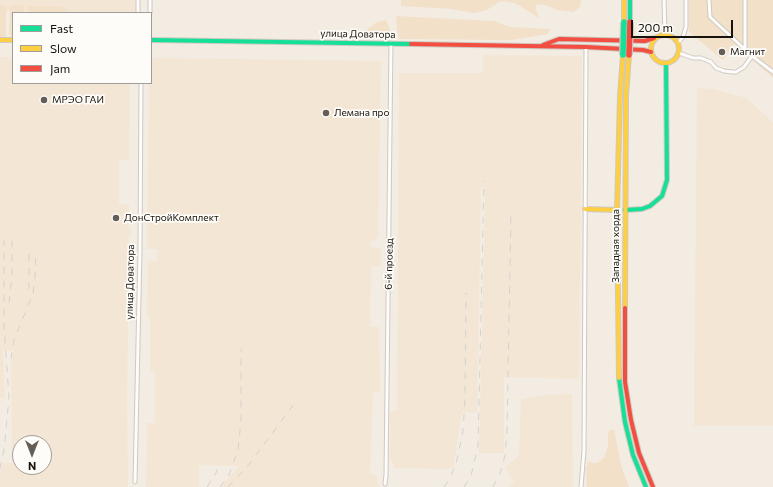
<!DOCTYPE html>
<meta charset="utf-8">
<style>
body{margin:0}
#map{position:relative;width:773px;height:487px;overflow:hidden;background:#f3ece2;font-family:Commissioner,sans-serif}
canvas{display:block}
.legend{position:absolute;left:12px;top:12px;width:140px;height:72px;box-sizing:border-box;background:#fefcf8;border:1px solid #a19e9a;margin:0;padding:5px 7px;list-style:none;font-size:12px;color:#16120c}
.legend li{display:flex;align-items:center;gap:8px;height:20px}
.legend b{width:20px;border:1px solid #a19e9a}
.north{position:absolute;left:12px;top:435px;width:40px;height:40px;box-sizing:border-box;background:#fefcf8;border:1px solid #a19e9a;border-radius:50%;rotate:180deg;font-size:11px;font-weight:700;line-height:16px;text-align:center;color:#16120c}
.north::after{content:'';display:block;margin:auto;width:14px;height:18px;background:#635e57;clip-path:polygon(50% 0,100% 100%,50% 72%,0 100%)}
.scale{position:absolute;left:631px;top:20px;width:102px;height:18px;box-sizing:border-box;border:2px solid #16120c;border-top:0;padding-left:5px;font-size:12px;line-height:14px;white-space:nowrap;color:#16120c;-webkit-text-stroke:3px #fefcf8;paint-order:stroke}
</style>
<div id="map">
<canvas width="773" height="487"></canvas>
<ul class="legend">
<li><b style="height:5px;background:#16e098"></b>Fast</li>
<li><b style="height:5px;background:#ffcf43"></b>Slow</li>
<li><b style="height:5px;background:#f24e42"></b>Jam</li>
</ul>
<div class="north">N</div>
<div class="scale">200 m</div>
</div>
<script>
const context = document.querySelector('canvas').getContext('2d');
context.lineJoin = 'round';
function paint(path, color) { context.fillStyle = color; context.fill(path, 'evenodd'); }
const toPath = rows => new Path2D(rows.map(r => 'M' + r).join(''));
function strokePath(path, color, width, dash) { context.strokeStyle = color; context.lineWidth = width; context.lineCap = dash ? 'butt' : 'round'; context.setLineDash(dash || []); context.stroke(path); }
function write(font, color, halo, rows, align = 'center') {
  context.font = font + ' Commissioner,sans-serif'; context.lineWidth = 3.5; context.setLineDash([]); context.textBaseline = 'middle'; context.strokeStyle = halo; context.fillStyle = color; for (const [text, x, y, turn = 0] of rows) {
    context.save(); context.translate(x, y); context.rotate((+turn || 0) * Math.PI / 180); context.textAlign = isNaN(turn) ? turn : align; if (halo) context.strokeText(text, 0, 0); context.fillText(text, 0, 0); context.restore();
  }
}
paint(toPath([
 [0,0,136,0,136,13,0,11],
 [483,55,582,56,579,379,504,377,504,453,479,453,485,204,484,187,481,187,477,413,462,412,453,469,395,468,390,458,390,411,397,411,399,73,483,73],
 [0,57,13,57,13,83,130,83,129,160,119,160,119,204,129,205,129,229,131,229,131,234,129,235,127,399,128,487,0,487,0,473,3,463,12,463,11,364,14,351,3,351,5,398,0,398,0,430],
 [20,443,44,443,44,467,20,467],
 [151,58,381,61,378,237,370,242,371,247,381,248,381,266,371,266,370,326,379,327,380,392,373,393,370,474,377,475,377,483,380,487,221,487,239,466,199,465,199,487,146,487,147,423,155,423,155,371,150,371,150,317,147,317,148,261,157,261,158,249,147,249,149,83,151,83],
 [697,88,713,89,746,98,773,122,773,426,694,426],
 [572,394,573,487,508,487,514,482,505,468,519,455,521,399,546,395]
]), '#f4e6d4');
paint(toPath([
 [401,0,582,0,579,8,573,12,558,10,542,4,536,5,536,10,539,18,515,3,501,1,487,10,474,13,451,9,401,6],
 [689,0,773,0,773,78,734,44,723,60,689,32],
 [22,5,24,8,24,13,13,13,13,37,12,37,9,35,10,9,11,6],
 [0,6,6,6,6,37,0,37],
 [27,6,65,7,70,13,28,13],
 [396,16,494,21,510,27,550,29,547,34,512,40,399,39,397,30],
 [386,20,389,26,391,36,366,31,375,23],
 [614,429,621,465,629,487,587,487,586,470,588,461,592,463,598,463,604,457,608,447,608,432]
]), '#f2e0c9');
const street = toPath([
 [664,0,665,34],
 [709,0,710,17,752,56,773,72],
 [138,13,138,0],
 [150,13,150,0],
 [678,43,683,37,686,27,686,0],
 [745,49,745,0],
 [679,53,693,58,701,58,711,62,716,68,724,71,732,72,736,72,744,67,752,56],
 [135,482,140,250,141,83],
 [385,484,386,475,391,43],
 [581,487,584,451,586,47]
]);
const fast = toPath([
 [630,0,630,22],
 [151,40,411,44],
 [625,210,642,209,650,206,662,196,667,180,666,63],
 [619,378,625,422,633,455,646,487]
]);
const slow = toPath([
 [624,0,624,22],
 '651 49a14 14 0 1 1 28 0a14 14 0 1 1-28 0Z',
 [0,40,13,40],
 [585,209,617,210],
 [625,308,626,96,629,55],
 [619,378,617,210,620,96,623,55]
]);
const jam = toPath([
 [411,44,586,47,643,50,651,52],
 [543,45,559,39,645,41,654,38],
 [625,308,625,382,631,420,639,453,653,487]
]);
strokePath(street, '#cec9c1', 5);
strokePath(fast, '#cec9c1', 6);
strokePath(slow, '#cec9c1', 6);
strokePath(jam, '#cec9c1', 6);
strokePath(street, '#fdfcfb', 3);
strokePath(fast, '#16e098', 4);
strokePath(slow, '#ffcf43', 4);
strokePath(jam, '#f24e42', 4);
strokePath(toPath([
 [29,289,29,251],
 [9,303,12,274,12,240],
 [11,359,14,340,33,294,35,277,36,251],
 [0,469,4,450,9,398,4,325,4,240],
 [207,487,216,473,220,463],
 [220,487,229,475,238,450,241,421,241,349],
 [228,487,247,467,294,404],
 [444,487,449,480,456,464,463,431,465,398,466,293],
 [464,487,471,476,478,446,484,181],
 [493,487,501,471,505,455,507,431,511,212]
]), '#d4d2ce', 1, [7, 7]);
const fastBridge = toPath([
 [623,55,624,22]
]);
const jamBridge = toPath([
 [629,55,630,22]
]);
strokePath(fastBridge, '#ccc8c4', 8, []);
strokePath(jamBridge, '#ccc8c4', 8, []);
strokePath(fastBridge, '#16e098', 5.5);
strokePath(jamBridge, '#f24e42', 5.5);
for (const [x, y, r, color] of [
 [722,52,4,"#635e57"],
 [44,100,4,"#635e57"],
 [326,113,4,"#635e57"],
 [116,218,4,"#635e57"]
]) { const dot = new Path2D(); dot.arc(x, y, r, 0, 2 * Math.PI); context.fillStyle = color; context.fill(dot); strokePath(dot, '#fefcf8', 1.5); }
write('10px', '#16120c', '#fefcf8', [
 ["улица Доватора",358,34,1],
 ["Западная хорда",616,246,-90],
 ["6-й проезд",389,264,-89],
 ["улица Доватора",130,282,-89]
]);
write('10px', '#16120c', '#fefcf8', [
 ["Магнит",730,52],
 ["МРЭО ГАИ",52,100],
 ["Лемана про",334,113],
 ["ДонСтройКомплект",124,218]
], 'left');
</script>
